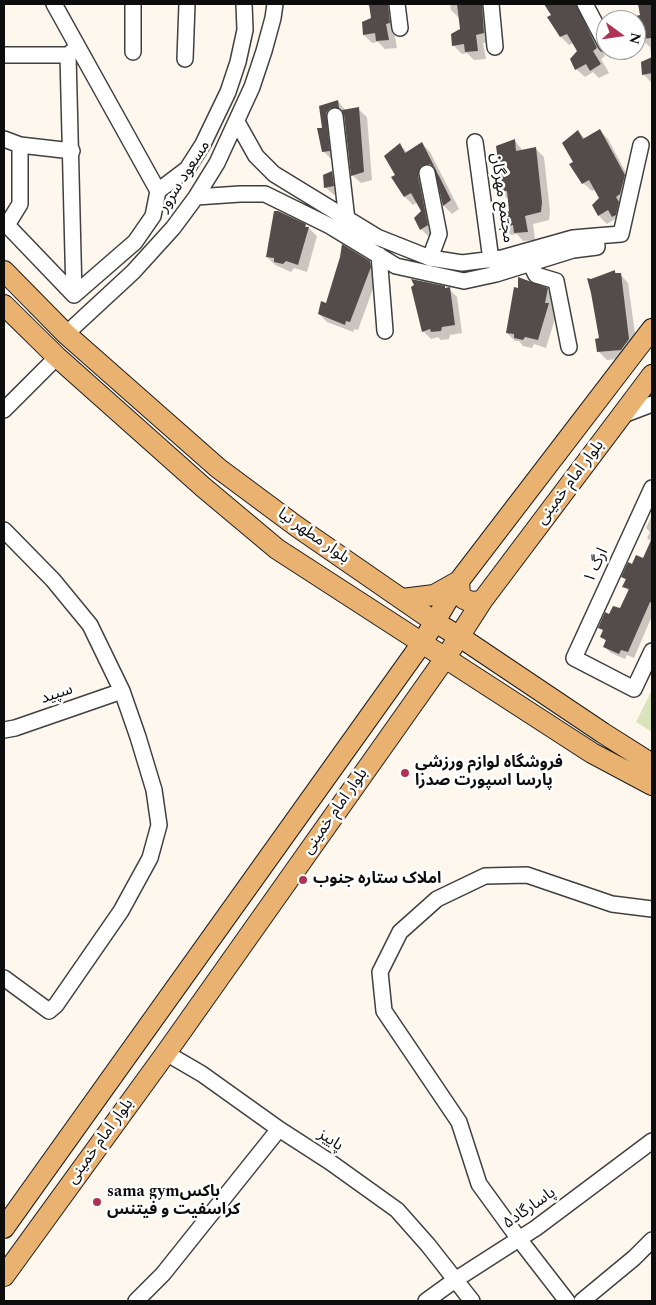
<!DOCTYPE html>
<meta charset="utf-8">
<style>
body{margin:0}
#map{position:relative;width:656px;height:1305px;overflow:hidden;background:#fdf7ee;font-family:Spectral,serif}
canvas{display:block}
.frame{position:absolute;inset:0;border:5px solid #0d0d0d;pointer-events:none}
.north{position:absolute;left:596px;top:10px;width:50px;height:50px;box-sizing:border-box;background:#fff;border:1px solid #9e9e9e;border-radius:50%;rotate:104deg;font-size:14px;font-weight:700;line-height:20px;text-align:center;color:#0d0d0d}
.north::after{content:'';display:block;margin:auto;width:18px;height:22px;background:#ae3354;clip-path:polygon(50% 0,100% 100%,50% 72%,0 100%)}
</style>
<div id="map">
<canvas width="656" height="1305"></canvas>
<div class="frame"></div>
<div class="north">N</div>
</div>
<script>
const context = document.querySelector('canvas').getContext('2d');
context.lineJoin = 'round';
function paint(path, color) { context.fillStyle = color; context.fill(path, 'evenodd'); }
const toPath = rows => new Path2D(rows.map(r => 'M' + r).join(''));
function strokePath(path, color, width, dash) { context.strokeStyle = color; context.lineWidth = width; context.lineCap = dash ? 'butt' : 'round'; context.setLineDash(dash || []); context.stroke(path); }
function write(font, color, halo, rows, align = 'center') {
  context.font = font + ' Spectral,"Noto Sans Arabic",serif'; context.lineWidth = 5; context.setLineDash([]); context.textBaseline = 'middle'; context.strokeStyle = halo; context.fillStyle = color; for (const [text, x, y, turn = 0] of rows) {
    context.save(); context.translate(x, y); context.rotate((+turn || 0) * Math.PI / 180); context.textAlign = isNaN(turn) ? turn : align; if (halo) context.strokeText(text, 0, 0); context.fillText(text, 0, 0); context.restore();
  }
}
paint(toPath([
 [652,690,652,732,636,722]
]), '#d9e4bb');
paint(toPath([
 [367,4,401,4,394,32,397,48,385,49,378,42,372,43,364,35,372,19,370,7],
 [450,4,495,4,492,41,483,43,486,59,474,60,467,53,462,54,454,46,452,34,461,30,459,18,451,10],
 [546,4,591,4,584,17,605,56,601,59,609,73,599,78,593,72,585,77,576,69,571,59,578,51,573,43,569,45,561,37,549,18,553,16],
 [640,4,652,4,652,83,644,75,652,59,650,47,641,39],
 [338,101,346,111,358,109,367,117,372,180,361,183,352,175,346,115,338,116,337,159,331,159,323,151,323,129,320,107],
 [600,131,608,139,632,184,621,224,615,219,607,224,599,216,600,198,596,189,592,191,583,183,575,162,578,132,586,139],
 [515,141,523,151,536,149,544,157,550,211,549,220,533,224,535,240,523,241,517,234,511,235,503,227,502,215,511,211,508,199,500,191,500,169],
 [422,144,430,152,459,209,452,214,444,206,438,172,433,172,435,233,429,237,421,229,422,211,418,202,413,205,405,197,393,178,397,176,400,145,408,153],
 [332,172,340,180,341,194,334,195,325,187],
 [305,225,317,236,307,272,294,268,291,272,275,265,267,257],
 [369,262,378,271,378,275,358,330,354,329,353,332,327,322,319,314],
 [615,272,618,274,620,274,628,283,637,348,629,358,607,360,599,352],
 [446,289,449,289,457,297,462,333,450,335,449,339,441,340,438,337,431,339,423,331],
 [547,289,555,298,553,308,557,312,546,348,534,344,532,348,523,346,519,341,515,341,507,333],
 [652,515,652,616,634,658,627,655,625,659,611,653,605,647,607,642,601,637,604,631,600,627,610,616,621,610,629,592,624,586,626,581,623,577,633,566,644,560,652,542,647,538,650,532,646,528]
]), '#0003');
paint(toPath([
 [369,4,388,4,390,23,386,24,389,40,376,41,375,33,363,35,362,22,371,18],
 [457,4,482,4,484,33,476,35,478,51,465,52,464,44,452,46,451,34,460,29],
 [544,4,576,4,597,48,593,51,601,64,590,71,586,64,575,70,570,59,577,51,567,34,560,37,547,17,551,15],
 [638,4,652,4,652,38,640,39,636,16,640,15],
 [652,57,652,73,642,75,641,62],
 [338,100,339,108,330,108,326,113,330,151,322,152,317,128,322,128,319,106],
 [359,107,364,172,351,176,344,115,342,110],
 [600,129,625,175,620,194,616,197,619,202,616,215,612,217,608,210,598,216,592,205,599,198,589,180,582,184,569,164,573,162,562,143,578,130,583,139],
 [515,139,516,151,536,147,542,202,541,212,525,216,528,232,514,233,513,225,501,227,500,215,509,211,507,191,499,192,495,168,499,168,496,146],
 [422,142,451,200,443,206,434,167,430,164,421,166,418,175,428,225,420,230,414,218,421,211,411,193,404,197,391,177,395,175,384,156,400,143,405,153],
 [332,171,334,186,324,188,323,175],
 [274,211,278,211,306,224,305,227,309,227,298,265,286,261,283,264,274,262,274,258,266,257],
 [342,244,370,261,371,267,350,322,346,321,345,325,318,314,321,301,326,303,340,257],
 [615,270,615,273,621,273,629,339,621,350,597,352,595,339,599,338,591,293,587,278,591,279],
 [518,277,548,288,545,303,549,303,538,340,525,337,523,340,514,338,514,334,506,333,514,287,518,288],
 [411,279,445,286,445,288,450,287,455,325,442,327,441,331,431,332,430,329,422,332,411,287,414,285],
 [652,538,652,603,650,602,628,652,621,650,619,654,603,647,606,640,600,637,603,630,598,628,605,612,609,614,613,606,620,608,629,589,622,587,626,579,621,577,628,562,632,564,636,555,643,558]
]), '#544c4a');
const minor = toPath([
 [133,4,133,52],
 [397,4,400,28],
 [491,4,495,47],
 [585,4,606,44],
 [4,55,68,55],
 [185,59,187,4],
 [335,116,347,220],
 [4,139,20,145,72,151],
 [475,142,491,260],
 [427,173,439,234,430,258],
 [158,191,187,169,203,144,228,92,238,62,245,30,244,4],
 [196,197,240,194,265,194,330,226,396,266,464,281,496,274,573,250,597,247,596,236,573,238,502,258,462,263,430,258,377,237,274,174,256,156,237,122],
 [4,222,74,295,135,242,153,216,158,191,54,4],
 [7,225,20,204,20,145],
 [596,236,621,234,641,145],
 [379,255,385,331],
 [530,263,536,275,556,281,569,347],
 [74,295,68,55,77,47],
 [66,334,133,272,173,228,196,197,217,163,252,87,264,51,273,18,275,4],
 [4,410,57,357],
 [623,415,652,404],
 [652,488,574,658,634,689,652,651],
 [4,530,53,580,90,625,122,691,138,737,154,790,159,825,150,858,121,911,56,1005,49,1011,4,978],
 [4,730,15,728,122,691],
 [166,1053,202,1074,279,1129,330,1162,397,1210,428,1245,472,1301],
 [136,1301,163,1274,279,1129],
 [426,1301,455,1280,536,1228,652,1141],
 [567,1301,519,1239,479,1184,459,1122,384,1011,380,972,400,932,437,899,485,876,527,875,612,904,652,909],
 [582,1301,634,1258,652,1240]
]);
const major = toPath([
 [4,271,66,334,218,468,296,526,435,622,460,637,603,733,652,764],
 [4,305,57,357,203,487,277,549,592,753,652,785],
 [402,599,434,595,459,581,460,594,464,599,471,602,482,601],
 [4,1228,422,643,459,581,652,329],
 [4,1276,166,1053,446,657,482,601,652,375]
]);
strokePath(minor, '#404040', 18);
strokePath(major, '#1e1e1e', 22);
strokePath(minor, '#fff', 15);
strokePath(major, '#eab271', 20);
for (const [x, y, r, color] of [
 [405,773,5,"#ae3354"],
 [303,880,5,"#ae3354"],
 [97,1202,5,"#ae3354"]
]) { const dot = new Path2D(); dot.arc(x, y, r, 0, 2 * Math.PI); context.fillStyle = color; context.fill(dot); strokePath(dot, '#fff', 2); }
write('16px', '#0d0d0d', '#fff', [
 ["مسعود سرور",185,177,-57],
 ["مجتمع مهرگان",501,198,82],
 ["بلوار امام خمینی",571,483,-53],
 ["بلوار مطهر نیا",313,537,35],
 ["ارگ ۱",597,566,-65],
 ["سپید",57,695,-19],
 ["بلوار امام خمینی",336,812,-55],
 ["پاییز",330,1141,34],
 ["بلوار امام خمینی",101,1142,-54],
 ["پاسارگاد۵",530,1209,-35]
]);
write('bold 16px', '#0d0d0d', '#fff', [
 ["فروشگاه لوازم ورزشي",415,764],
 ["پارسا اسپورت صدرا",415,782],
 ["املاک ستاره جنوب",313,880],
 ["sama gymباکس",107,1193],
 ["کراسفیت و فیتنس",107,1211]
], 'left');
</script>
